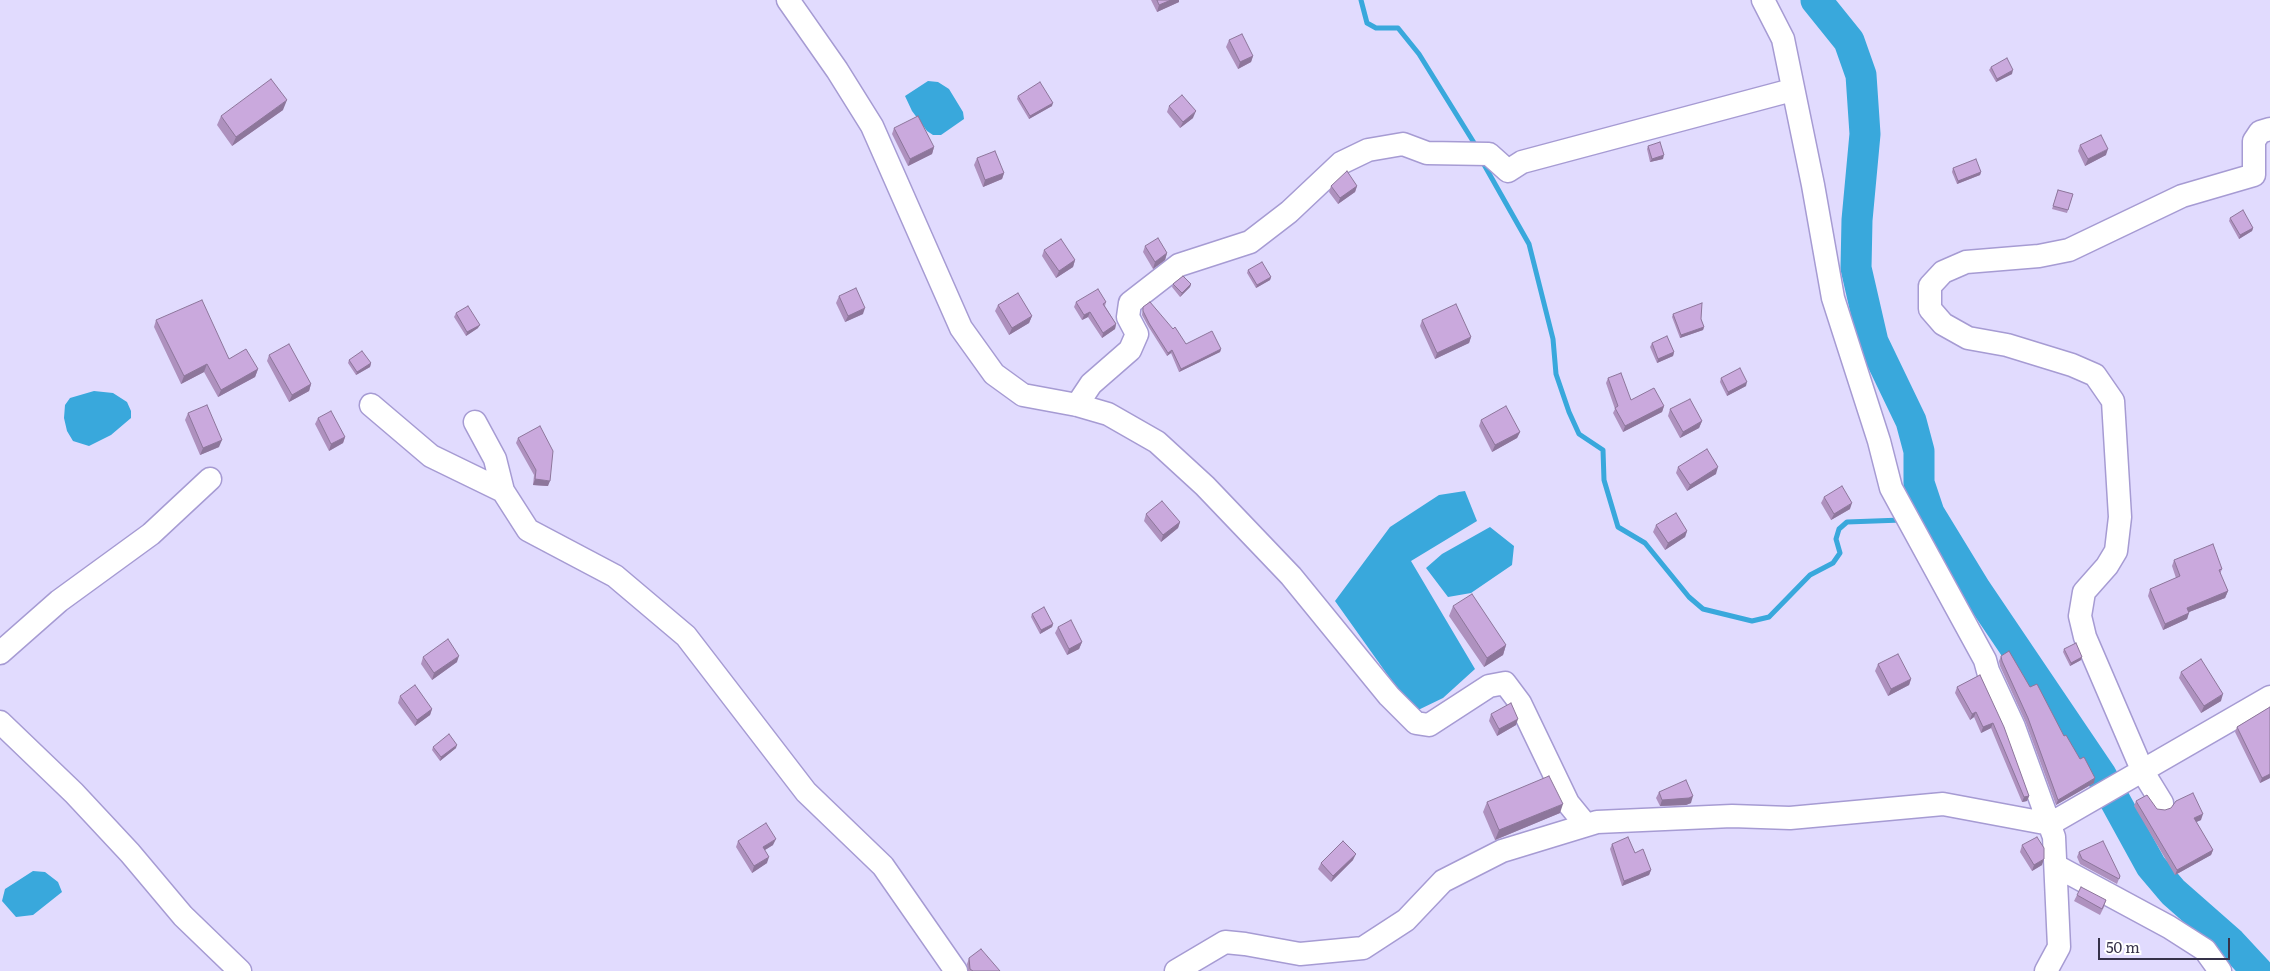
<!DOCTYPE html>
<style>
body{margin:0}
#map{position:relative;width:2270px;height:971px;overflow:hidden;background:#e1dbfe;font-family:Literata,serif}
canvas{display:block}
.scale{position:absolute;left:2098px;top:938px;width:132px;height:22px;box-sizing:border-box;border:2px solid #363249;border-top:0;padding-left:6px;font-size:15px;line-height:18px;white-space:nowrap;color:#363249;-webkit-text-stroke:4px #fff;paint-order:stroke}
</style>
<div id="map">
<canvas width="2270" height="971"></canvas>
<div class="scale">50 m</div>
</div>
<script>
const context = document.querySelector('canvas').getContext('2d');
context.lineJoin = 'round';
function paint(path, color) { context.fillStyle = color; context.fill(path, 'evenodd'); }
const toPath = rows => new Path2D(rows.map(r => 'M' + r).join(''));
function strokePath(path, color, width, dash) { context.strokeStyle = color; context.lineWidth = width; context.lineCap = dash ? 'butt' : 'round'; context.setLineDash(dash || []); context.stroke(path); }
paint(toPath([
 [928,81,938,82,949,89,963,112,964,119,941,135,933,135,927,131,912,111,905,96],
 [94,391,113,393,127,402,131,411,131,418,111,435,89,446,73,441,67,431,64,418,65,405,70,398],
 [1465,491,1477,521,1411,561,1475,669,1443,698,1414,712,1335,601,1390,527,1439,495],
 [1490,527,1514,546,1512,565,1471,593,1448,597,1426,568,1442,554],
 [33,871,45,872,58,882,62,892,33,915,16,917,2,901,5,889]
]), '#39a8dc');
strokePath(toPath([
 [1361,0,1367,23,1376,28,1398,28,1419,54,1476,146],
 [1482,161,1529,244,1553,339,1556,374,1569,412,1579,434,1603,450,1604,480,1618,527,1645,543,1689,597,1703,609,1752,621,1769,617,1810,575,1833,563,1840,553,1836,539,1839,529,1847,522,1902,520],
 [1912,518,1929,513]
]), '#39a8dc', 5);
strokePath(toPath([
 [1816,0,1849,41,1861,75,1865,134,1857,220,1856,268,1873,342,1911,421,1919,451,1919,483,1929,513,1976,590,2101,775,2151,866,2173,892,2231,943,2257,971]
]), '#39a8dc', 31);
const minor = toPath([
 [788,0,837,70,872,126,961,328,994,374,1023,395,1077,405,1108,414,1157,442,1205,486,1291,576,1389,696,1416,723,1429,725,1489,686,1505,683,1520,703,1568,803,1586,825],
 [1763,0,1783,39,1813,185,1833,298,1879,441,1891,488,1985,660,1988,671,2014,727,2054,837,2059,947,2046,971],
 [371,405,431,456,503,491,528,530,615,576,686,636,806,792,883,866,956,971],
 [1077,405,1091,384,1130,350,1137,334,1128,317,1130,303,1179,265,1250,242,1289,212,1341,163,1368,150,1403,144,1427,153,1489,154,1508,171,1522,162,1792,90],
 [475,422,495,459,503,491],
 [0,653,59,601,151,534,210,479],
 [0,722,74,793,130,853,183,916,240,971],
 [2162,803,2143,772,2085,637,2080,616,2084,592,2107,566,2116,551,2120,517,2113,401,2095,375,2072,365,2007,345,1968,338,1943,324,1930,309,1930,286,1943,272,1966,262,2039,256,2069,250,2182,196,2254,175,2254,141,2260,132,2270,129],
 [2056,866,2169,927,2205,950,2220,971],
 [1176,971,1225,942,1245,944,1300,954,1363,948,1406,920,1443,881,1502,851,1597,822,1732,816,1790,818,1943,804,2050,824,2270,697]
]);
strokePath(minor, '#a69bd3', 25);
strokePath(minor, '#fff', 22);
paint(toPath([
 [1151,0,1179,0,1179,2,1157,12],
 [1229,40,1253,56,1251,62,1238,69,1226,47],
 [1991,67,2012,74,1996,82,1989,70],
 [1018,96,1052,106,1029,119,1017,99],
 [1169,106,1193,118,1180,128,1167,112],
 [283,110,232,146,217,125,221,116],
 [894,128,934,147,932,154,908,166,892,134],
 [2080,145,2106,155,2085,166,2078,151],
 [1648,146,1663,159,1650,162,1647,149],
 [977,158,1004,173,1002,179,983,187,974,165],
 [1953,168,1981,172,1980,175,1957,184,1952,172],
 [1331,186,1357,186,1355,192,1338,204,1329,192],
 [2058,190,2073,194,2067,213,2052,209],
 [2230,218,2253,228,2252,231,2239,239,2229,221],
 [1145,246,1167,253,1165,260,1153,269,1143,252],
 [1044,250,1075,260,1073,267,1056,278,1042,256],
 [1248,270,1271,277,1270,280,1256,288,1247,273],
 [1173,284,1191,284,1190,287,1180,297,1172,287],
 [839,296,863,314,845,322,836,303],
 [1076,302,1106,302,1105,306,1116,324,1115,329,1102,338,1088,317,1082,320,1074,307],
 [998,305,1032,316,1029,323,1009,335,995,311],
 [1143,307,1186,344,1221,349,1220,352,1179,372,1171,353,1167,356,1148,326,1142,315],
 [456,313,478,328,466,336,454,317],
 [1673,314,1701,319,1704,327,1703,330,1680,338,1672,317],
 [156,320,229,359,258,369,255,377,218,397,204,372,181,384,154,327],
 [1422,320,1471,337,1469,343,1435,359,1420,326],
 [1652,343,1674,352,1673,356,1657,363,1650,347],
 [269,355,311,384,309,391,289,402,267,361],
 [349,360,371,363,370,367,356,375,348,363],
 [1608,378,1631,400,1664,406,1662,412,1623,432,1613,413,1615,409,1606,383],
 [1721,378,1746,386,1727,396,1720,382],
 [1670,409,1702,421,1699,428,1680,438,1668,416],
 [188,413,219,447,200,455,185,420],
 [318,418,345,437,343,443,329,451,315,424],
 [1481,420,1520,432,1517,438,1492,452,1479,426],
 [518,438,548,486,533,485,534,475,516,443],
 [1678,467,1716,474,1687,491,1676,473],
 [1824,497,1850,509,1831,520,1821,503],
 [1146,514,1180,522,1178,528,1161,542,1144,521],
 [1656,525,1687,531,1685,537,1665,550,1653,532],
 [2174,560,2222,569,2220,574,2228,591,2225,598,2189,612,2187,619,2163,630,2148,596,2150,589,2176,578,2172,566],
 [1453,606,1506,645,1503,655,1484,667,1449,616],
 [1032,614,1053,624,1052,627,1040,634,1031,617],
 [1058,627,1082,642,1079,649,1067,655,1055,633],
 [2064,649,2082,657,2081,660,2070,666,2063,652],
 [2001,656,2030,687,2080,759,2094,783,2056,805,2026,723,2000,666,1999,661],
 [423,657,457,662,432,680,421,664],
 [1878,664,1911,679,1909,685,1888,696,1875,671],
 [2181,672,2221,701,2201,713,2179,678],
 [1980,675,2029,796,2027,801,2022,802,1991,728,1981,733,1974,717,1970,720,1955,693,1957,687],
 [400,696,432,709,430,715,415,726,398,703],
 [2270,707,2270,778,2260,783,2235,732,2237,727],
 [1491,714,1516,725,1497,736,1489,721],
 [433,747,456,748,440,761,432,750],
 [1659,792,1691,803,1686,805,1660,806,1656,798],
 [2136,801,2157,809,2201,820,2196,822,2213,850,2211,855,2175,875,2134,806],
 [1487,802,1560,813,1495,840,1483,812],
 [738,841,773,845,765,850,767,863,752,873,736,847],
 [1612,844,1635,853,1651,870,1649,875,1622,886,1610,849],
 [2022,845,2042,865,2032,871,2020,852],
 [2079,852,2120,876,2117,884,2080,864,2077,857],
 [1353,860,1331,882,1318,869,1321,863],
 [2077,895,2106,900,2104,907,2100,915,2074,901],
 [969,958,1000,971,968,971,967,964]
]), '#ae91be');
paint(toPath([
 [1171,0,1179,0,1179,2,1157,12,1159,5],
 [1253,56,1251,62,1238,69,1240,62],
 [2013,70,2012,74,1996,82,1997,79],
 [287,100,283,110,232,146,236,137],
 [1053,103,1052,106,1029,119,1030,116],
 [1196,111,1193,118,1180,128,1183,122],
 [934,147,932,154,908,166,910,159],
 [2108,149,2106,155,2085,166,2088,159],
 [1664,155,1663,159,1650,162,1652,159],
 [1981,172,1980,175,1957,184,1958,181],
 [1004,173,1002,179,983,187,985,180],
 [1357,186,1355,192,1338,204,1340,198],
 [2253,228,2252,231,2239,239,2240,235],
 [1167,253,1165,260,1153,269,1155,262],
 [1075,260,1073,267,1056,278,1059,271],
 [1271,277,1270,280,1256,288,1257,285],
 [1191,284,1190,287,1180,297,1182,293],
 [865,308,863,314,845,322,848,316],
 [1090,312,1088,317,1082,320,1084,315],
 [1032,316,1029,323,1009,335,1012,328],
 [1116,324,1115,329,1102,338,1103,333],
 [480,325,478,328,466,336,467,332],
 [1704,327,1703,330,1680,338,1681,335],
 [1471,337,1469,343,1435,359,1437,353],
 [1221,349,1220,352,1179,372,1181,369],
 [1172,350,1171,353,1167,356,1168,353],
 [1674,352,1673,356,1657,363,1658,359],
 [371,363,370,367,356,375,357,372],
 [207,364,204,372,181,384,184,376],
 [258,369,255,377,218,397,221,390],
 [1747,382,1746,386,1727,396,1728,392],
 [311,384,309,391,289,402,292,395],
 [1664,406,1662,412,1623,432,1625,426],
 [1702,421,1699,428,1680,438,1683,432],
 [1520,432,1517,438,1492,452,1495,445],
 [345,437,343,443,329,451,331,444],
 [222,440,219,447,200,455,203,448],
 [1718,467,1716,474,1687,491,1690,485],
 [535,479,550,481,548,486,533,485],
 [1852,503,1850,509,1831,520,1834,514],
 [1180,522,1178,528,1161,542,1163,535],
 [1687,531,1685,537,1665,550,1668,543],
 [2228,591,2225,598,2184,614,2187,608],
 [2189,613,2187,619,2163,630,2165,624],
 [1053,624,1052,627,1040,634,1041,630],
 [1082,642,1079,649,1067,655,1069,649],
 [1506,645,1503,655,1484,667,1487,658],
 [459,656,457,662,432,680,434,673],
 [2082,657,2081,660,2070,666,2071,663],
 [1911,679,1909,685,1888,696,1891,689],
 [2223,694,2221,701,2201,713,2204,706],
 [432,709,430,715,415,726,417,720],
 [1976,712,1974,717,1970,720,1972,714],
 [1518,719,1516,725,1497,736,1499,729],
 [1993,723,1991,728,1981,733,1983,727],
 [457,745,456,748,440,761,441,757],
 [2270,774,2270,778,2260,783,2262,778],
 [2095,778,2094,783,2056,805,2058,800],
 [1693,796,1691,803,1686,805,1660,806,1662,800],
 [2029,796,2027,801,2022,802,2024,797],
 [1563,804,1560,813,1495,840,1499,830],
 [2203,814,2201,820,2192,824,2194,818],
 [776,839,773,845,760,853,763,847],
 [2213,850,2211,855,2175,875,2177,870],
 [1356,854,1353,860,1331,882,1333,876],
 [769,857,767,863,752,873,754,866],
 [2044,859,2042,865,2032,871,2034,865],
 [1651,870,1649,875,1622,886,1624,881]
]), '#8d769b');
const building = toPath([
 [1157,0,1171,0,1159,5,1157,0],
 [1242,34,1253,56,1240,62,1229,40,1242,34],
 [2007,58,2013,70,1997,79,1991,67,2007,58],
 [271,79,287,100,236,137,221,116,271,79],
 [1040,82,1053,103,1030,116,1018,96,1040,82],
 [1182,95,1196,111,1183,122,1169,106,1182,95],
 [918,116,934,147,910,159,894,128,918,116],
 [2101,135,2108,149,2088,159,2080,145,2101,135],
 [1660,142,1664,155,1652,159,1648,146,1660,142],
 [995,151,1004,173,985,180,977,158,995,151],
 [1976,159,1981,172,1958,181,1953,168,1976,159],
 [1347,171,1357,186,1340,198,1331,186,1347,171],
 [2058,190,2073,194,2068,210,2053,206,2058,190],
 [2243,210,2253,228,2240,235,2230,218,2243,210],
 [1158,238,1167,253,1155,262,1145,246,1158,238],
 [1061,239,1075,260,1059,271,1044,250,1061,239],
 [1262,262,1271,277,1257,285,1248,270,1262,262],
 [1183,276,1191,284,1182,293,1173,284,1183,276],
 [856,288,865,308,848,316,839,296,856,288],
 [1098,289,1106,302,1103,304,1116,324,1103,333,1090,312,1084,315,1076,302,1098,289],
 [1018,293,1032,316,1012,328,998,305,1018,293],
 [202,300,229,359,246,349,258,369,221,390,207,364,184,376,156,320,202,300],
 [1150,302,1173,329,1175,327,1186,344,1212,331,1221,349,1181,369,1172,350,1168,353,1149,323,1143,311,1143,307,1150,302],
 [1702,303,1701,319,1704,327,1681,335,1673,314,1702,303],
 [1456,304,1471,337,1437,353,1422,320,1456,304],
 [468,306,480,325,467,332,456,313,468,306],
 [1667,336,1674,352,1658,359,1652,343,1667,336],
 [289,344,311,384,292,395,269,355,289,344],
 [362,351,371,363,357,372,349,360,362,351],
 [1740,368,1747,382,1728,392,1721,378,1740,368],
 [1621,373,1631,400,1654,388,1664,406,1625,426,1615,408,1618,406,1608,378,1621,373],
 [1690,399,1702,421,1683,432,1670,409,1690,399],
 [207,405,222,440,203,448,188,413,207,405],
 [1506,406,1520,432,1495,445,1481,420,1506,406],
 [331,411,345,437,331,444,318,418,331,411],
 [540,426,553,451,550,481,535,479,536,470,518,438,540,426],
 [1707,449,1718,467,1690,485,1678,467,1707,449],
 [1842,486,1852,503,1834,514,1824,497,1842,486],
 [1162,501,1180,522,1163,535,1146,514,1162,501],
 [1676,513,1687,531,1668,543,1656,525,1676,513],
 [2213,544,2222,569,2219,570,2228,591,2187,608,2189,613,2165,624,2150,589,2180,576,2174,560,2213,544],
 [1472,594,1506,645,1487,658,1453,606,1472,594],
 [1044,607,1053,624,1041,630,1032,614,1044,607],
 [1071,620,1082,642,1069,649,1058,627,1071,620],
 [448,639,459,656,434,673,423,657,448,639],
 [2076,643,2082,657,2071,663,2064,649,2076,643],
 [2009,651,2030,687,2037,684,2064,736,2066,735,2080,759,2084,757,2095,778,2058,800,2028,718,2002,661,2001,656,2009,651],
 [1898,654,1911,679,1891,689,1878,664,1898,654],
 [2201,659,2223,694,2204,706,2181,672,2201,659],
 [1980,675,2004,727,2029,796,2024,797,1993,723,1983,727,1976,712,1972,714,1957,687,1980,675],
 [415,685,432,709,417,720,400,696,415,685],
 [1511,703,1518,719,1499,729,1491,714,1511,703],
 [2270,707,2270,774,2262,778,2237,727,2270,707],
 [449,734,457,745,441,757,433,747,449,734],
 [1549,776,1563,804,1499,830,1487,802,1549,776],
 [1686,780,1693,796,1689,798,1662,800,1659,792,1686,780],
 [2193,793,2203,814,2194,818,2213,850,2177,870,2136,801,2147,795,2157,809,2165,810,2171,808,2176,801,2193,793],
 [766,823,776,839,763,847,769,857,754,866,738,841,766,823],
 [1628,837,1635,853,1643,849,1651,870,1624,881,1612,844,1628,837],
 [2037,837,2044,848,2044,859,2034,865,2022,845,2037,837],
 [1343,841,1356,854,1333,876,1321,863,1343,841],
 [2103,841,2120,876,2119,879,2082,859,2079,852,2103,841],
 [2081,887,2106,900,2102,909,2077,895,2081,887],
 [981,949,1000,971,973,971,970,969,969,958,981,949]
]);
paint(building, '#caa9dd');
strokePath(building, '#8d769b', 1);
</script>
